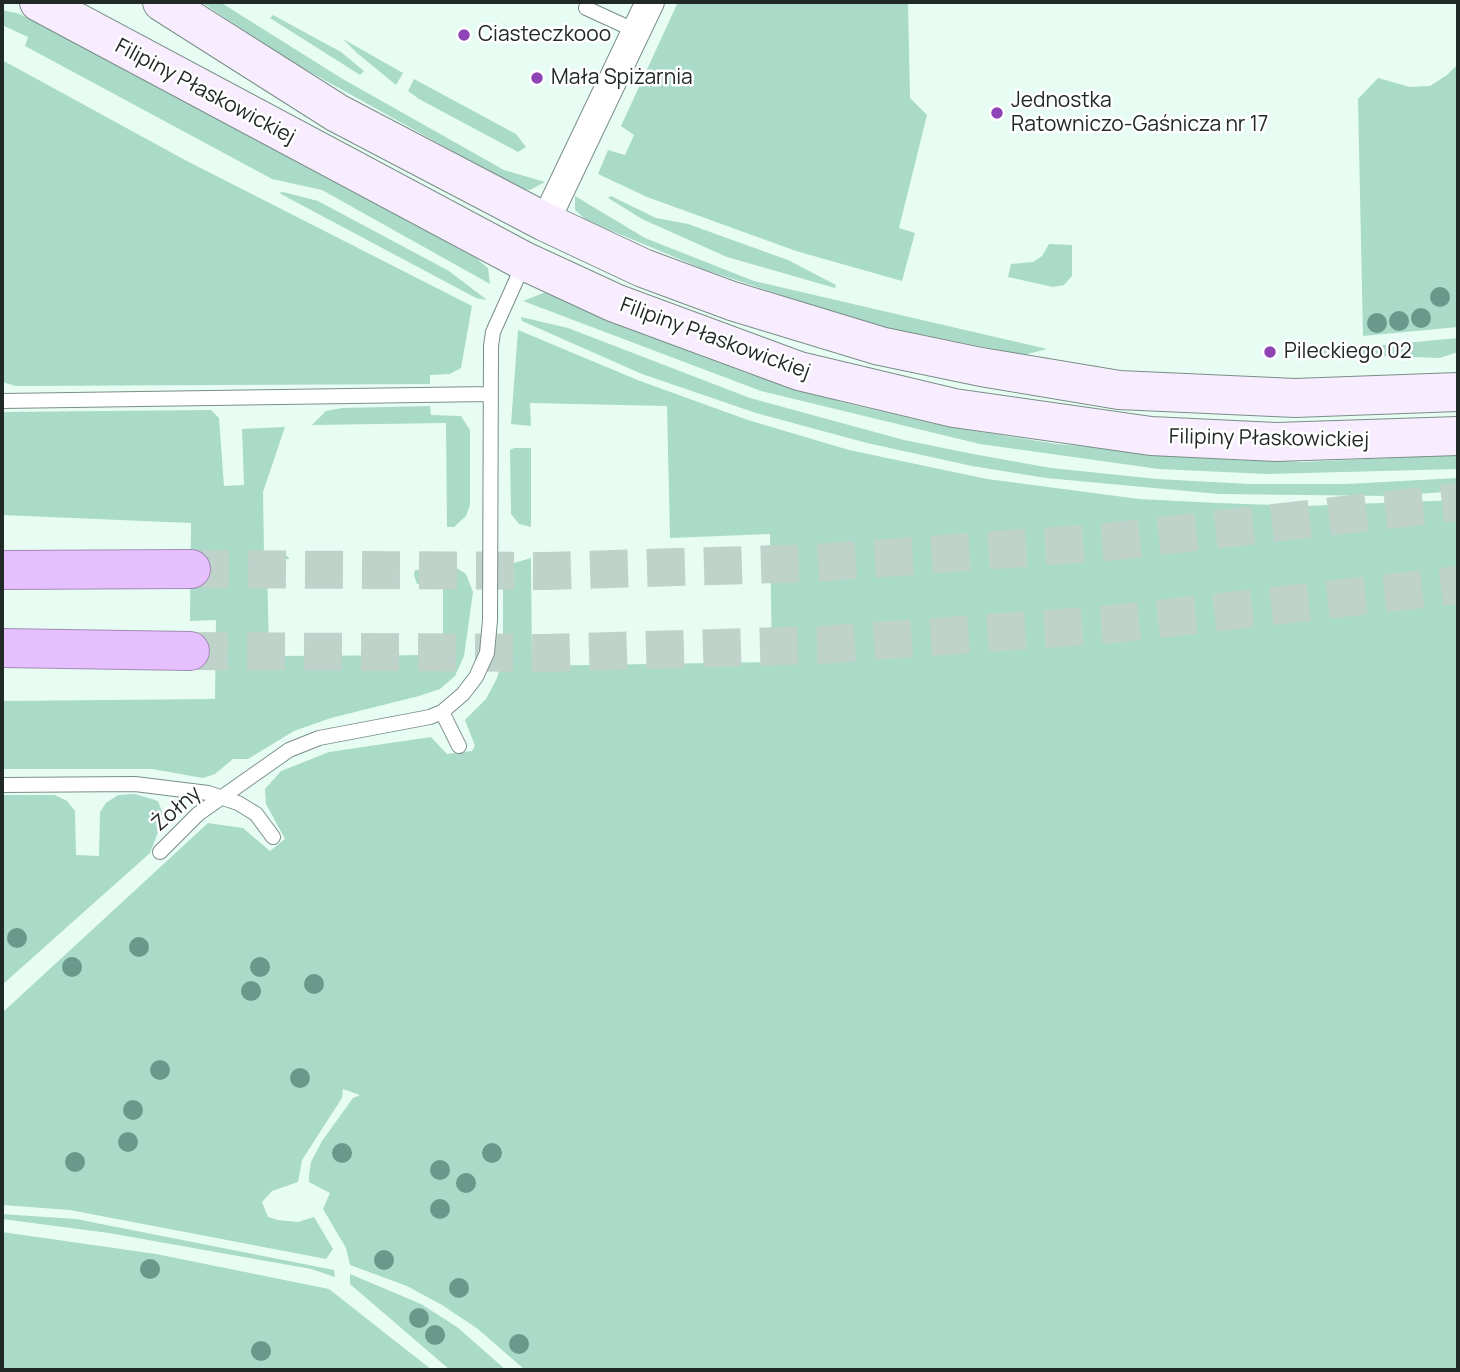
<!DOCTYPE html>
<meta charset="utf-8">
<style>
body{margin:0}
#map{position:relative;width:1460px;height:1372px;overflow:hidden;background:#e7fdf4;font-family:Manrope,sans-serif}
canvas{display:block}
.frame{position:absolute;inset:0;border:4px solid #212926;pointer-events:none}
</style>
<div id="map">
<canvas width="1460" height="1372"></canvas>
<div class="frame"></div>
</div>
<script>
const context = document.querySelector('canvas').getContext('2d');
context.lineJoin = 'round';
function paint(path, color) { context.fillStyle = color; context.fill(path, 'evenodd'); }
const toPath = rows => new Path2D(rows.map(r => 'M' + r).join(''));
function strokePath(path, color, width, dash) { context.strokeStyle = color; context.lineWidth = width; context.lineCap = dash ? 'butt' : 'round'; context.setLineDash(dash || []); context.stroke(path); }
function write(font, color, halo, rows, align = 'center') {
  context.font = font + ' Manrope,sans-serif'; context.lineWidth = 5; context.setLineDash([]); context.textBaseline = 'middle'; context.strokeStyle = halo; context.fillStyle = color; for (const [text, x, y, turn = 0] of rows) {
    context.save(); context.translate(x, y); context.rotate((+turn || 0) * Math.PI / 180); context.textAlign = isNaN(turn) ? turn : align; if (halo) context.strokeText(text, 0, 0); context.fillText(text, 0, 0); context.restore();
  }
}
paint(toPath([
 [201,2,220,2,341,78,504,170,545,182,530,190,519,188,292,62],
 [678,2,908,2,910,98,927,115,899,228,915,233,902,281,796,251,647,197,598,174,608,150,625,155,634,135,621,126],
 [2,10,20,14,476,258,488,268,490,284,322,190,272,179,25,46,28,37,2,25],
 [273,15,341,52,364,71,360,75,270,18],
 [343,39,403,73,396,85,357,53],
 [2,60,185,160,472,306,461,368,450,374,430,375,430,384,16,386,2,382],
 [1458,64,1458,327,1363,336,1358,99,1378,78,1410,87,1430,86,1447,75],
 [414,79,516,134,526,147,518,152,419,99,408,91],
 [283,192,318,201,449,271,487,300,476,298,279,193],
 [575,196,645,238,754,281,1047,349,1024,355,889,328,814,306,703,269,586,220,575,210],
 [611,196,656,218,688,224,788,260,836,285,835,288,727,257,642,219,608,198],
 [1049,244,1072,245,1072,276,1064,285,1053,287,1008,277,1011,264,1033,262,1042,256],
 [546,292,643,334,744,372,845,403,944,426,1057,444,1235,460,1303,462,1458,455,1458,469,1267,474,1159,469,980,444,761,391,523,301],
 [521,317,568,328,750,398,904,440,973,454,1051,468,1157,479,1250,484,1346,484,1458,478,1458,491,1390,496,1219,494,1046,478,972,466,867,443,756,413,642,374,522,321],
 [518,330,640,381,748,420,849,450,987,479,1139,499,1218,503,1304,506,1458,500,1458,1370,525,1370,478,1329,442,1305,407,1286,350,1265,346,1248,323,1209,330,1193,309,1182,309,1175,311,1162,322,1141,353,1098,360,1095,343,1089,342,1098,302,1160,298,1182,272,1191,262,1202,268,1217,278,1220,298,1222,314,1217,333,1249,326,1259,70,1210,2,1205,2,1013,208,823,243,828,270,851,285,839,266,804,265,789,281,771,329,752,431,737,447,754,472,751,475,746,465,720,486,699,497,678,503,654,503,581,506,570,514,563,531,558,532,666,772,662,770,534,670,538,667,406,530,403,531,426,511,424],
 [1458,338,1458,352,1440,358,1283,352,1283,347,1373,346],
 [430,406,431,415,461,416,470,430,470,505,466,516,454,527,447,527,446,423,312,425,326,411,342,408],
 [211,410,219,418,224,486,244,485,242,429,285,427,263,492,264,556,287,556,290,559,267,561,269,656,443,655,443,584,417,584,414,575,415,570,447,570,447,562,466,574,473,592,464,656,455,676,440,689,419,696,331,718,294,731,248,759,233,759,215,774,203,778,152,769,2,769,2,701,215,699,216,620,190,621,191,523,2,515,2,412],
 [514,448,531,448,531,527,519,524,511,514,510,450],
 [135,794,158,801,164,817,150,853,2,985,2,795,55,795,67,801,75,811,76,855,99,856,100,812,106,803,118,795],
 [2,1214,76,1219,334,1270,335,1277,311,1269,109,1233,2,1219],
 [2,1232,156,1254,329,1289,432,1370,2,1370],
 [350,1274,421,1304,457,1327,506,1370,450,1370,350,1284]
]), '#aadac8');
strokePath(toPath([
 [191,569,545,571,815,563,1107,542,1458,502],
 [190,651,545,653,819,645,1114,624,1458,585]
]), '#bfd3cb', 38, [38, 19]);
const service = toPath([
 [586,8,636,31],
 [2,401,489,394],
 [442,712,459,746],
 [2,785,135,784,208,793,238,803,256,814,273,837],
 [160,852,198,814,289,750,319,738,430,717,442,712,463,694,476,677,487,653,490,620,491,346,493,332,524,263]
]);
const minor = toPath([
 [545,222,650,2]
]);
const secondary = toPath([
 [39,2,524,261,615,303,799,371,954,408,1151,436,1276,442,1458,436],
 [162,2,337,113,545,222,643,268,732,301,880,346,981,367,1119,390,1295,398,1458,392]
]);
const motorway = toPath([
 [2,570,191,569],
 [2,648,190,651]
]);
strokePath(service, '#7a8e86', 16);
strokePath(minor, '#7a8e86', 30);
strokePath(secondary, '#7a8e86', 40);
strokePath(motorway, '#a18bb2', 40);
strokePath(service, '#fff', 14);
strokePath(minor, '#fff', 28);
strokePath(secondary, '#f8ecff', 38);
strokePath(motorway, '#e6c0fe', 38);
context.fillStyle = '#6a998c';
for (const [x, y] of [
 [1440,297],
 [1421,318],
 [1399,321],
 [1377,323],
 [17,938],
 [139,947],
 [72,967],
 [260,967],
 [314,984],
 [251,991],
 [160,1070],
 [300,1078],
 [133,1110],
 [128,1142],
 [342,1153],
 [492,1153],
 [75,1162],
 [440,1170],
 [466,1183],
 [440,1209],
 [384,1260],
 [150,1269],
 [459,1288],
 [419,1318],
 [435,1335],
 [519,1344],
 [261,1351]
]) { context.beginPath(); context.arc(x, y, 10, 0, 2 * Math.PI); context.fill(); }
for (const [x, y, r, color] of [
 [464,35,7,"#8f44b6"],
 [537,78,7,"#8f44b6"],
 [997,113,7,"#8f44b6"],
 [1270,352,7,"#8f44b6"]
]) { const dot = new Path2D(); dot.arc(x, y, r, 0, 2 * Math.PI); context.fillStyle = color; context.fill(dot); strokePath(dot, '#fff', 2.5); }
write('21px', '#212926', '#fff', [
 ["Ciasteczkooo",478,35],
 ["Mała Spiżarnia",551,78],
 ["Jednostka",1011,101],
 ["Ratowniczo-Gaśnicza nr 17",1011,125],
 ["Pileckiego 02",1284,352]
], 'left');
write('21px', '#212926', '#fff', [
 ["Filipiny Płaskowickiej",205,92,28],
 ["Filipiny Płaskowickiej",715,339,20],
 ["Filipiny Płaskowickiej",1269,439,1],
 ["Żołny",177,809,-41]
]);
</script>
